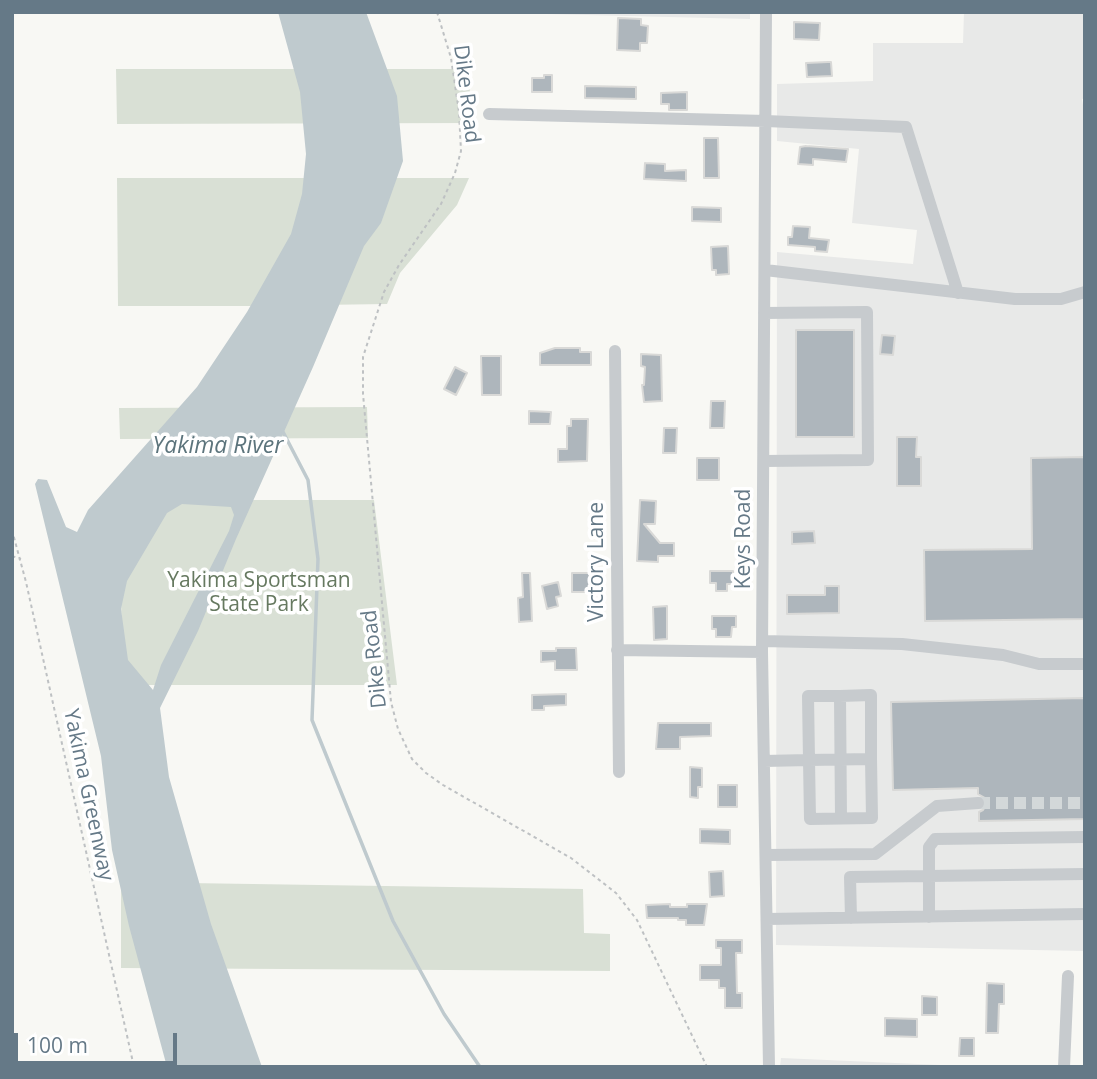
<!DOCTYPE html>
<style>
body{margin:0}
#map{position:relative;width:1097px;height:1079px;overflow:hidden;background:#f8f8f4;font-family:"Open Sans",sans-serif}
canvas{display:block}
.frame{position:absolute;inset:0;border:14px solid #657987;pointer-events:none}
.scale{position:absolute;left:14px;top:1033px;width:163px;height:32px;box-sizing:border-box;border:4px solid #657987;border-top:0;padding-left:9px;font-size:21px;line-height:24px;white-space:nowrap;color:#657987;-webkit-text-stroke:5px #fff;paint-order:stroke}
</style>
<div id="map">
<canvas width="1097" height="1079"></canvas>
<div class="frame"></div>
<div class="scale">100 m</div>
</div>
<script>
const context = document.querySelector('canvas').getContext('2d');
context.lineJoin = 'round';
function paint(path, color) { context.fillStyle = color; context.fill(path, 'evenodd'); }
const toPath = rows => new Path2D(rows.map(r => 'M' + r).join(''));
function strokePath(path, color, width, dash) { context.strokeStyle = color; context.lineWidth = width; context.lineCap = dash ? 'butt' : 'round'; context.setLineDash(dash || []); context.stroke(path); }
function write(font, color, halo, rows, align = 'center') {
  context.font = font + ' "Open Sans",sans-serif'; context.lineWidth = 7; context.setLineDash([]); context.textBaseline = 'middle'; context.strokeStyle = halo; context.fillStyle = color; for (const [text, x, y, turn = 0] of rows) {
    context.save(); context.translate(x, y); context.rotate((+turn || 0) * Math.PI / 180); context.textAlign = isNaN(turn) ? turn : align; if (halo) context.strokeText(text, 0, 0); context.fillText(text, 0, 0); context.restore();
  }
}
paint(toPath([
 [465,12,750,12,750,19],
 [964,12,1085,12,1085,98,1082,99,1085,117,1085,951,776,945,777,252,913,264,917,230,852,223,859,149,777,141,777,84,873,81,873,43,963,43],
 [781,1058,941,1065,941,1067,780,1067]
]), '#e8e9e8');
paint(toPath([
 [116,69,467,69,474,123,117,124],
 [117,178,469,178,457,205,400,273,387,304,251,306,118,306],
 [367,407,368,438,120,439,119,408],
 [120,500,374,500,397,685,122,685],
 [121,882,583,889,584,933,610,934,610,971,121,968]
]), '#d9e0d5');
paint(toPath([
 [278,12,366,12,397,96,403,161,381,223,364,246,313,367,236,539,198,631,160,708,169,777,211,924,262,1067,167,1067,129,926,112,850,101,756,35,484,38,479,47,480,66,527,77,532,88,510,197,387,247,312,291,234,302,194,306,154,300,92],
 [182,504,231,507,234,515,229,531,161,665,153,690,128,660,121,609,127,581,167,513]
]), '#bfcace');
strokePath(toPath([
 [282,430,308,480,318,559,312,720,393,921,444,1014,480,1067]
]), '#bfcace', 3.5);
const building = toPath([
 [618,18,641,19,641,25,648,26,647,43,640,43,640,51,617,50,618,18],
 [794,22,820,23,819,40,794,39,794,22],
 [828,62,831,62,832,76,807,77,806,63,828,62],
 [544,75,552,75,552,92,532,92,532,78,544,78,544,75],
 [585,86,636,87,636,99,585,98,585,86],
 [687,92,687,110,669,110,669,104,661,104,661,93,687,92],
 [704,138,718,138,719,178,704,178,704,138],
 [806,146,848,149,846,162,813,159,813,165,798,164,800,147,806,146],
 [645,163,665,164,665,171,686,170,686,181,644,179,645,163],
 [692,207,721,208,721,222,692,221,692,207],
 [793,226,810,227,809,238,829,240,827,252,815,251,815,247,788,245,788,237,792,237,793,226],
 [728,246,729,274,716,275,716,270,712,270,711,247,728,246],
 [796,330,854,330,854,437,796,437,796,330],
 [882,335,895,336,893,355,880,354,882,335],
 [555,348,580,348,580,352,591,352,591,365,540,365,540,353,555,348],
 [641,354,661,355,662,401,644,402,642,385,644,385,645,367,641,366,641,354],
 [481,356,501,356,501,395,482,395,481,356],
 [455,367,467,373,456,395,444,389,455,367],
 [711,401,725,401,724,428,710,428,711,401],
 [529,411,551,412,550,424,529,424,529,411],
 [571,419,588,419,587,461,558,462,558,449,567,449,567,426,571,426,571,419],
 [664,428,677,428,676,453,663,453,664,428],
 [897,437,917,437,916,457,921,457,921,486,897,486,897,437],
 [1085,457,1085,619,925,621,924,550,1032,549,1031,458,1085,457],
 [697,458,719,458,719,480,697,480,697,458],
 [640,500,656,501,655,524,644,524,660,543,674,543,674,556,658,556,658,562,637,561,640,500],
 [814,531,815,543,792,544,792,532,814,531],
 [710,571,733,571,733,584,727,584,727,591,716,591,716,583,710,583,710,571],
 [522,573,530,573,532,621,519,622,518,598,523,597,522,573],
 [572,573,592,573,592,592,572,592,572,573],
 [558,582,561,596,556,597,558,606,547,609,542,586,558,582],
 [825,586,839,586,839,613,787,614,787,595,825,595,825,586],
 [667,606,667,639,654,640,653,607,667,606],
 [712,616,736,616,736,627,732,627,731,637,716,637,716,629,712,629,712,616],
 [556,648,576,648,577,670,555,670,555,661,541,662,541,651,556,651,556,648],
 [566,694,566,705,544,706,544,710,532,710,532,695,566,694],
 [1085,698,1085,819,979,821,979,812,983,810,987,803,985,798,978,794,978,788,893,790,891,702,1085,698],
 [658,723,711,723,711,736,680,737,680,749,656,749,658,723],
 [690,767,702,768,702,787,698,787,698,798,690,797,690,767],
 [718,785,737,785,737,807,718,807,718,785],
 [700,829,730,830,730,844,700,843,700,829],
 [723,871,724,896,710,897,709,872,723,871],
 [670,904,670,907,687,907,687,904,707,904,704,925,686,925,686,920,678,920,678,918,647,918,646,905,670,904],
 [716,940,742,940,742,953,736,953,737,993,742,993,742,1008,725,1008,725,988,719,988,719,980,700,980,700,965,721,965,721,948,716,948,716,940],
 [987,983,1004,984,1004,1004,999,1004,998,1033,986,1033,987,983],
 [922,996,937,997,937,1015,922,1015,922,996],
 [885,1018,917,1019,917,1037,885,1036,885,1018],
 [960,1038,974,1038,974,1056,959,1056,960,1038]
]);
paint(building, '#aeb6bc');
strokePath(building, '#d9d9d7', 2);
strokePath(toPath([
 [978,803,1085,803]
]), '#d3d8d9', 12, [12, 6]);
strokePath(toPath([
 [437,12,451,58,459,112,461,151,455,173,441,204,399,265,384,292,363,357,363,394,391,702,398,729,412,759,426,773,443,785,571,858,616,893,637,920,707,1067],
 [12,530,26,582,134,1067],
 [12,556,21,559]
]), '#bec1c3', 2, [3.5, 3.5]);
strokePath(toPath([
 [766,12,762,652,769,1067],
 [489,114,766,121,906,127,958,293],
 [765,270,1015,299,1061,299,1085,292],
 [615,351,619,772],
 [764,461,868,460,867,312,764,313],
 [762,641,902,644,1003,655,1039,664,1085,664],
 [617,650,762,652],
 [840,696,841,818],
 [764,761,809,760,871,759,871,695,840,696,808,696,809,760,810,819,872,818,871,759],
 [766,855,875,854,937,806,978,803],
 [929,917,929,847,935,839,1085,837],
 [851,918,850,877,1085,874],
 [767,919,1085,914],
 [1064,1067,1068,976]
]), '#c7cbce', 12);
write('21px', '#657987', '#fff', [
 ["Dike Road",466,94,83],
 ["Keys Road",744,539,-90],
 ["Victory Lane",597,562,-90],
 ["Dike Road",375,659,-96],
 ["Yakima Greenway",88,795,78]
]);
write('21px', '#667960', '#fff', [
 ["Yakima Sportsman",259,581],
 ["State Park",259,605]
]);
write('italic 23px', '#5c747c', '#fff', [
 ["Yakima River",218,446]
]);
</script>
